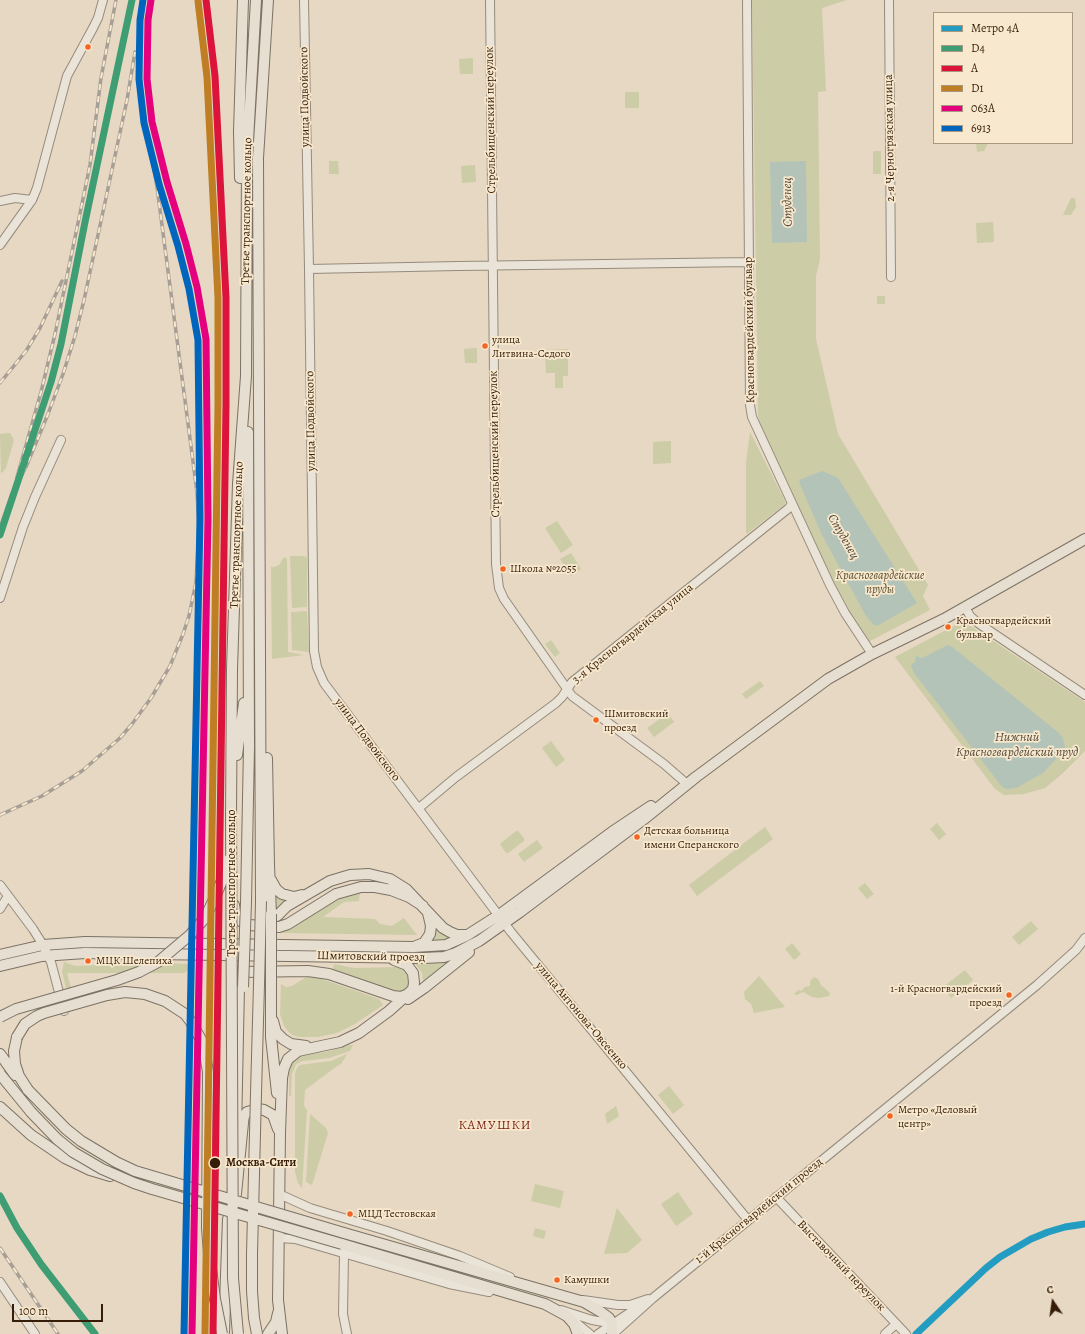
<!DOCTYPE html>
<meta charset="utf-8">
<style>
body{margin:0}
#map{position:relative;width:1085px;height:1334px;overflow:hidden;background:#e6d8c2;font-family:Alegreya,serif}
canvas{display:block}
.legend{position:absolute;left:933px;top:12px;width:140px;height:132px;box-sizing:border-box;background:#f8e8ce;border:1px solid #aa977f;margin:0;padding:5px 7px;list-style:none;font-size:12px;color:#351d08}
.legend li{display:flex;align-items:center;gap:8px;height:20px}
.legend b{width:20px;border:1px solid #aa977f}
.north{position:absolute;left:1033px;top:1282px;width:40px;height:40px;-webkit-text-stroke:3px #f8e8ce;paint-order:stroke;rotate:347deg;font-size:11px;font-weight:700;line-height:16px;text-align:center;color:#351d08}
.north::after{content:'';display:block;margin:auto;width:14px;height:18px;background:#351d08;clip-path:polygon(50% 0,100% 100%,50% 72%,0 100%)}
.scale{position:absolute;left:12px;top:1304px;width:91px;height:18px;box-sizing:border-box;border:2px solid #351d08;border-top:0;padding-left:5px;font-size:12px;line-height:14px;white-space:nowrap;color:#351d08;-webkit-text-stroke:3px #f8e8ce;paint-order:stroke}
</style>
<div id="map">
<canvas width="1085" height="1334"></canvas>
<ul class="legend">
<li><b style="height:5px;background:#239cc1"></b>Метро 4А</li>
<li><b style="height:5px;background:#3e9d72"></b>D4</li>
<li><b style="height:5px;background:#dc143c"></b>A</li>
<li><b style="height:5px;background:#bf7e24"></b>D1</li>
<li><b style="height:5px;background:#e5007d"></b>063А</li>
<li><b style="height:5px;background:#0065bd"></b>6913</li>
</ul>
<div class="north">С</div>
<div class="scale">100 m</div>
</div>
<script>
const context = document.querySelector('canvas').getContext('2d');
context.lineJoin = 'round';
function paint(path, color) { context.fillStyle = color; context.fill(path, 'evenodd'); }
const toPath = rows => new Path2D(rows.map(r => 'M' + r).join(''));
function strokePath(path, color, width, dash) { context.strokeStyle = color; context.lineWidth = width; context.lineCap = dash ? 'butt' : 'round'; context.setLineDash(dash || []); context.stroke(path); }
function write(font, color, halo, rows, align = 'center') {
  context.font = font + ' Alegreya,serif'; context.lineWidth = 3.5; context.setLineDash([]); context.textBaseline = 'middle'; context.strokeStyle = halo; context.fillStyle = color; for (const [text, x, y, turn = 0] of rows) {
    context.save(); context.translate(x, y); context.rotate((+turn || 0) * Math.PI / 180); context.textAlign = isNaN(turn) ? turn : align; if (halo) context.strokeText(text, 0, 0); context.fillText(text, 0, 0); context.restore();
  }
}
paint(toPath([
 [752,0,847,0,822,8,826,91,818,92,820,259,816,276,816,339,838,434,928,585,923,596,930,610,868,642,831,580,760,426,758,415],
 [473,58,473,74,460,74,459,59],
 [625,92,639,92,639,108,625,108],
 [976,143,988,143,984,151,977,152],
 [873,151,881,151,881,174,873,174],
 [329,161,338,161,339,174,329,174],
 [475,165,476,182,462,183,461,166],
 [1071,198,1075,198,1076,207,1071,215,1063,215],
 [993,222,994,242,977,243,976,223],
 [877,296,885,296,885,304,877,304],
 [477,348,477,363,465,363,464,349],
 [568,349,568,376,563,376,563,388,555,388,555,373,546,373,545,350],
 [750,432,785,501,785,504,748,533,746,533,746,463],
 [8,433,10,433,14,440,6,468,3,472,1,473,0,434],
 [671,441,671,463,653,464,653,442],
 [557,521,573,545,561,553,545,528],
 [571,553,581,569,571,576,560,559],
 [290,556,304,556,307,558,307,607,292,608],
 [284,557,287,559,288,652,304,655,272,659,271,567,274,567,279,565],
 [307,611,309,652,292,650,291,612],
 [963,621,1085,702,1085,751,1062,774,1045,788,1024,794,1004,795,995,789,895,657],
 [551,640,560,653,555,657,545,644],
 [760,681,764,686,746,699,742,694],
 [668,713,674,722,654,737,647,728],
 [551,741,565,760,556,767,542,748],
 [937,823,946,834,939,840,930,829],
 [765,827,773,839,697,896,689,885],
 [516,831,518,831,524,838,524,841,508,853,506,853,500,844],
 [537,840,543,848,524,862,518,854],
 [865,883,874,894,867,899,858,888],
 [273,889,289,900,275,914],
 [360,892,359,901,344,902,323,917,375,919,380,924,392,926,404,918,417,935,282,933,282,930,291,929,343,896],
 [1031,921,1038,929,1019,945,1012,937],
 [435,927,457,937,441,941,426,943],
 [792,943,801,954,794,960,785,949],
 [452,960,423,986,423,980,422,973,414,962,433,962],
 [105,961,191,964,191,969,184,973,67,973,71,988,66,988,62,972,64,962,75,966,97,965],
 [334,964,354,968,399,967,405,971,409,976,410,987,401,993,394,992,332,973],
 [965,970,973,980,951,998,943,987],
 [308,976,319,978,379,999,383,1005,355,1024,337,1033,318,1037,299,1037,292,1035,288,1031,284,1026,280,1014,281,984,286,987,292,986],
 [759,976,785,1007,754,1013,751,1004,745,999,744,992],
 [814,977,818,979,821,985,830,993,829,996,819,998,812,997,803,992,797,995,794,994,798,990,801,991,805,987,810,986,810,981],
 [350,1045,353,1045,350,1051,329,1058,303,1061,296,1064,292,1074,291,1096,289,1096,289,1073,292,1063,296,1058,303,1055,326,1052],
 [347,1054,341,1064,337,1066,305,1090,304,1106,307,1110,302,1188,298,1183,295,1172,295,1073,297,1068,300,1065,331,1061],
 [669,1086,684,1105,673,1114,658,1095],
 [616,1106,619,1116,607,1124,605,1114],
 [310,1114,326,1128,328,1133,312,1185,306,1182],
 [535,1184,564,1191,560,1208,531,1201],
 [678,1192,693,1214,676,1226,661,1204],
 [617,1208,642,1240,627,1253,604,1254],
 [535,1228,546,1231,544,1239,533,1236]
]), '#cccca7');
paint(toPath([
 [806,161,807,242,772,243,770,162],
 [822,471,838,478,917,603,879,625,875,626,866,616,822,535,799,482,801,479],
 [948,645,951,646,1059,733,1063,738,1065,747,1058,757,1043,773,1018,787,1009,789,1003,788,914,673,911,666,912,664,915,662,916,656,922,658]
]), '#b4c3b8');
const minor = toPath([
 [304,0,309,269,314,651,317,667,324,683,511,932,748,1220],
 [490,0,496,564,499,588,504,599,572,696,664,764,687,784],
 [747,0,750,405,752,417,830,585,845,613,872,654],
 [889,0,891,277],
 [0,201,15,198,32,200],
 [0,245,32,200,37,188,67,76,93,28,98,18,103,0],
 [309,269,458,266,749,262],
 [0,598,23,527,35,497,61,440],
 [965,607,970,616,978,623,1085,695],
 [419,808,456,777,556,703,562,697,572,682,789,508,792,504],
 [0,885,33,929,43,945,51,962,64,1011],
 [0,909,8,896],
 [279,1194,310,1208,387,1231,460,1256,510,1277],
 [776,1197,906,1334],
 [279,1238,295,1239,449,1284,489,1292],
 [344,1254,343,1314,347,1334],
 [0,1282,35,1334],
 [583,1300,618,1305,630,1305,648,1299],
 [561,1310,592,1320,615,1324],
 [573,1320,590,1334],
 [598,1334,635,1309],
 [613,1334,653,1298,1037,985,1076,950,1085,938],
 [885,1334,896,1324]
]);
const major = toPath([
 [240,178,239,132,243,0],
 [237,755,244,703],
 [267,758,269,865,271,914],
 [231,816,232,669,238,484,246,376,247,158,256,0],
 [271,880,276,889,282,894,294,897,302,895],
 [261,901,258,158,268,0],
 [246,902,249,747,248,432],
 [234,905,236,916,242,922,250,925,270,927,279,927,288,924,336,894,361,887,375,887,391,890,409,897,423,906],
 [277,916,287,906,330,881,350,875,369,874,390,879,406,889,443,928,450,932,457,935,468,935],
 [416,946,424,943,430,934,431,926,428,913],
 [0,955,43,945,85,942,414,947,446,945,466,936,499,915,612,832,651,806],
 [0,966,42,956,85,953,424,958,444,957,456,953,479,941,520,912,644,819,696,777,828,679,872,654,944,619,1085,539],
 [232,984,235,976,240,972,308,971,329,974,393,996,401,997,408,994],
 [271,995,271,1037,277,1093],
 [408,999,424,988,469,952],
 [273,1021,276,1032,283,1039,291,1044,306,1046],
 [17,1037,14,1051,15,1064,19,1076,28,1090],
 [0,1054,15,1075],
 [256,1093,259,985],
 [0,1107,31,1135,65,1158,90,1170,110,1176],
 [243,1122,244,1116,247,1112,258,1109,264,1110,273,1115,278,1129],
 [236,1131,239,987],
 [236,1194,243,1123],
 [344,1233,584,1302,601,1312,609,1318,612,1323,612,1334],
 [342,1244,545,1304,567,1316,574,1324,578,1334],
 [224,1332,228,1219],
 [268,1334,276,1322,278,1313],
 [282,1334,278,1300,280,1133,282,1078,284,1068,288,1059,298,1051,340,1042,359,1033,389,1011,409,993,413,989,414,983,413,973,407,965,394,960]
]);
strokePath(minor, '#968b7c', 10);
strokePath(major, '#7c7264', 12);
strokePath(minor, '#e9e3d8', 8);
strokePath(major, '#e6ded1', 10);
const rail = toPath([
 [140,17,143,0],
 [0,383,26,351,40,328,62,281],
 [17,477,41,392,55,334,90,165,101,78,116,0],
 [0,528,11,496,26,467,48,414,63,374,75,336,84,300,127,100,135,52],
 [0,815,42,796,82,771,120,738,132,724,151,698,170,666,183,634,189,616,196,582,199,528,197,492,157,187,142,101,138,51,140,12],
 [0,1248,58,1334]
]);
strokePath(rail, '#a79f95', 3.5);
strokePath(rail, '#f8e8ce', 2, [6]);
const majorBridge = toPath([
 [231,816,233,1278,238,1334],
 [259,985,261,901],
 [243,987,246,902],
 [271,995,271,914],
 [0,1017,16,1009,117,980,139,972,158,962,190,935,205,918,216,895,223,878,228,860],
 [17,1037,25,1024,37,1016,44,1013,107,995,125,992,145,994,165,1001,185,1014,191,1022,203,1043,208,1072,207,1228,209,1253,215,1299,222,1334],
 [0,1074,31,1112,57,1139,73,1152,102,1169,134,1183,152,1189,342,1244],
 [28,1090,66,1129,81,1141,116,1162,135,1171,344,1233],
 [256,1093,252,1254,252,1291,254,1318,257,1334]
]);
strokePath(majorBridge, '#7c7264', 12, []);
strokePath(majorBridge, '#e6ded1', 10);
strokePath(toPath([
 [0,535,51,382,61,344,85,222,132,0],
 [0,1196,17,1228,41,1264,95,1334]
]), '#3e9d72', 7);
strokePath(toPath([
 [206,0,215,76,226,298,226,404,213,1334]
]), '#dc143c', 7);
strokePath(toPath([
 [198,1,207,77,218,298,218,404,205,1334]
]), '#bf7e24', 7);
strokePath(toPath([
 [151,0,148,20,147,79,152,122,167,182,186,244,197,287,206,339,208,518,192,1334]
]), '#e5007d', 7);
strokePath(toPath([
 [143,0,140,20,139,79,144,123,159,184,178,246,189,289,198,340,200,518,184,1334]
]), '#0065bd', 7);
strokePath(toPath([
 [916,1334,986,1268,1000,1257,1031,1239,1048,1232,1065,1227,1085,1224]
]), '#239cc1', 7);
for (const [x, y, r, color] of [
 [88,47,3.5,"#f26522"],
 [485,346,3.5,"#f26522"],
 [503,569,3.5,"#f26522"],
 [948,627,3.5,"#f26522"],
 [596,720,3.5,"#f26522"],
 [637,837,3.5,"#f26522"],
 [88,961,3.5,"#f26522"],
 [1009,995,3.5,"#f26522"],
 [890,1116,3.5,"#f26522"],
 [215,1163,6,"#351d08"],
 [350,1214,3.5,"#f26522"],
 [557,1280,3.5,"#f26522"]
]) { const dot = new Path2D(); dot.arc(x, y, r, 0, 2 * Math.PI); context.fillStyle = color; context.fill(dot); strokePath(dot, '#f8e8ce', 1.5); }
write('11px', '#351d08', '#f8e8ce', [
 ["улица",492,340],
 ["Литвина-Седого",492,354],
 ["Школа №2055",510,569],
 ["Красногвардейский",956,621],
 ["бульвар",956,635],
 ["Шмитовский",604,714],
 ["проезд",604,728],
 ["Детская больница",644,831],
 ["имени Сперанского",644,845],
 ["МЦК Шелепиха",96,961],
 ["1-й Красногвардейский",1002,989,"right"],
 ["проезд",1002,1003,"right"],
 ["Метро «Деловый",898,1110],
 ["центр»",898,1124],
 ["МЦД Тестовская",358,1214],
 ["Камушки",564,1280]
], 'left');
write('12px', '#351d08', '#f8e8ce', [
 ["улица Подвойского",305,97,-91],
 ["Стрельбищенский переулок",491,120,-91],
 ["2-я Черногрязская улица",890,138,-91],
 ["Третье транспортное кольцо",247,211,-89],
 ["Красногвардейский бульвар",750,330,-91],
 ["улица Подвойского",311,421,-91],
 ["Стрельбищенский переулок",495,444,-91],
 ["Третье транспортное кольцо",237,535,-88],
 ["3-я Красногвардейская улица",633,634,-39],
 ["улица Подвойского",367,740,53],
 ["Третье транспортное кольцо",232,883,-90],
 ["Шмитовский проезд",371,957,1],
 ["улица Антонова-Овсеенко",581,1016,50],
 ["1-й Красногвардейский проезд",759,1211,-39],
 ["Выставочный переулок",841,1266,46]
]);
write('italic 12px', '#5c4f31', '#f8e8ce', [
 ["Красногвардейские",880,576],
 ["пруды",880,590]
]);
write('bold 12px', '#351d08', '#f8e8ce', [
 ["Москва-Сити",226,1163]
], 'left');
write('italic 13px', '#544c3c', '#f8e8ce', [
 ["Студенец",788,202,-91],
 ["Студенец",843,537,60],
 ["Нижний",1017,738],
 ["Красногвардейский пруд",1017,753]
]);
context.letterSpacing = '1px';
write('13px', '#7a1f14', '#f8e8ce', [
 ["КАМУШКИ",495,1126]
]);
context.letterSpacing = '0px';
</script>
